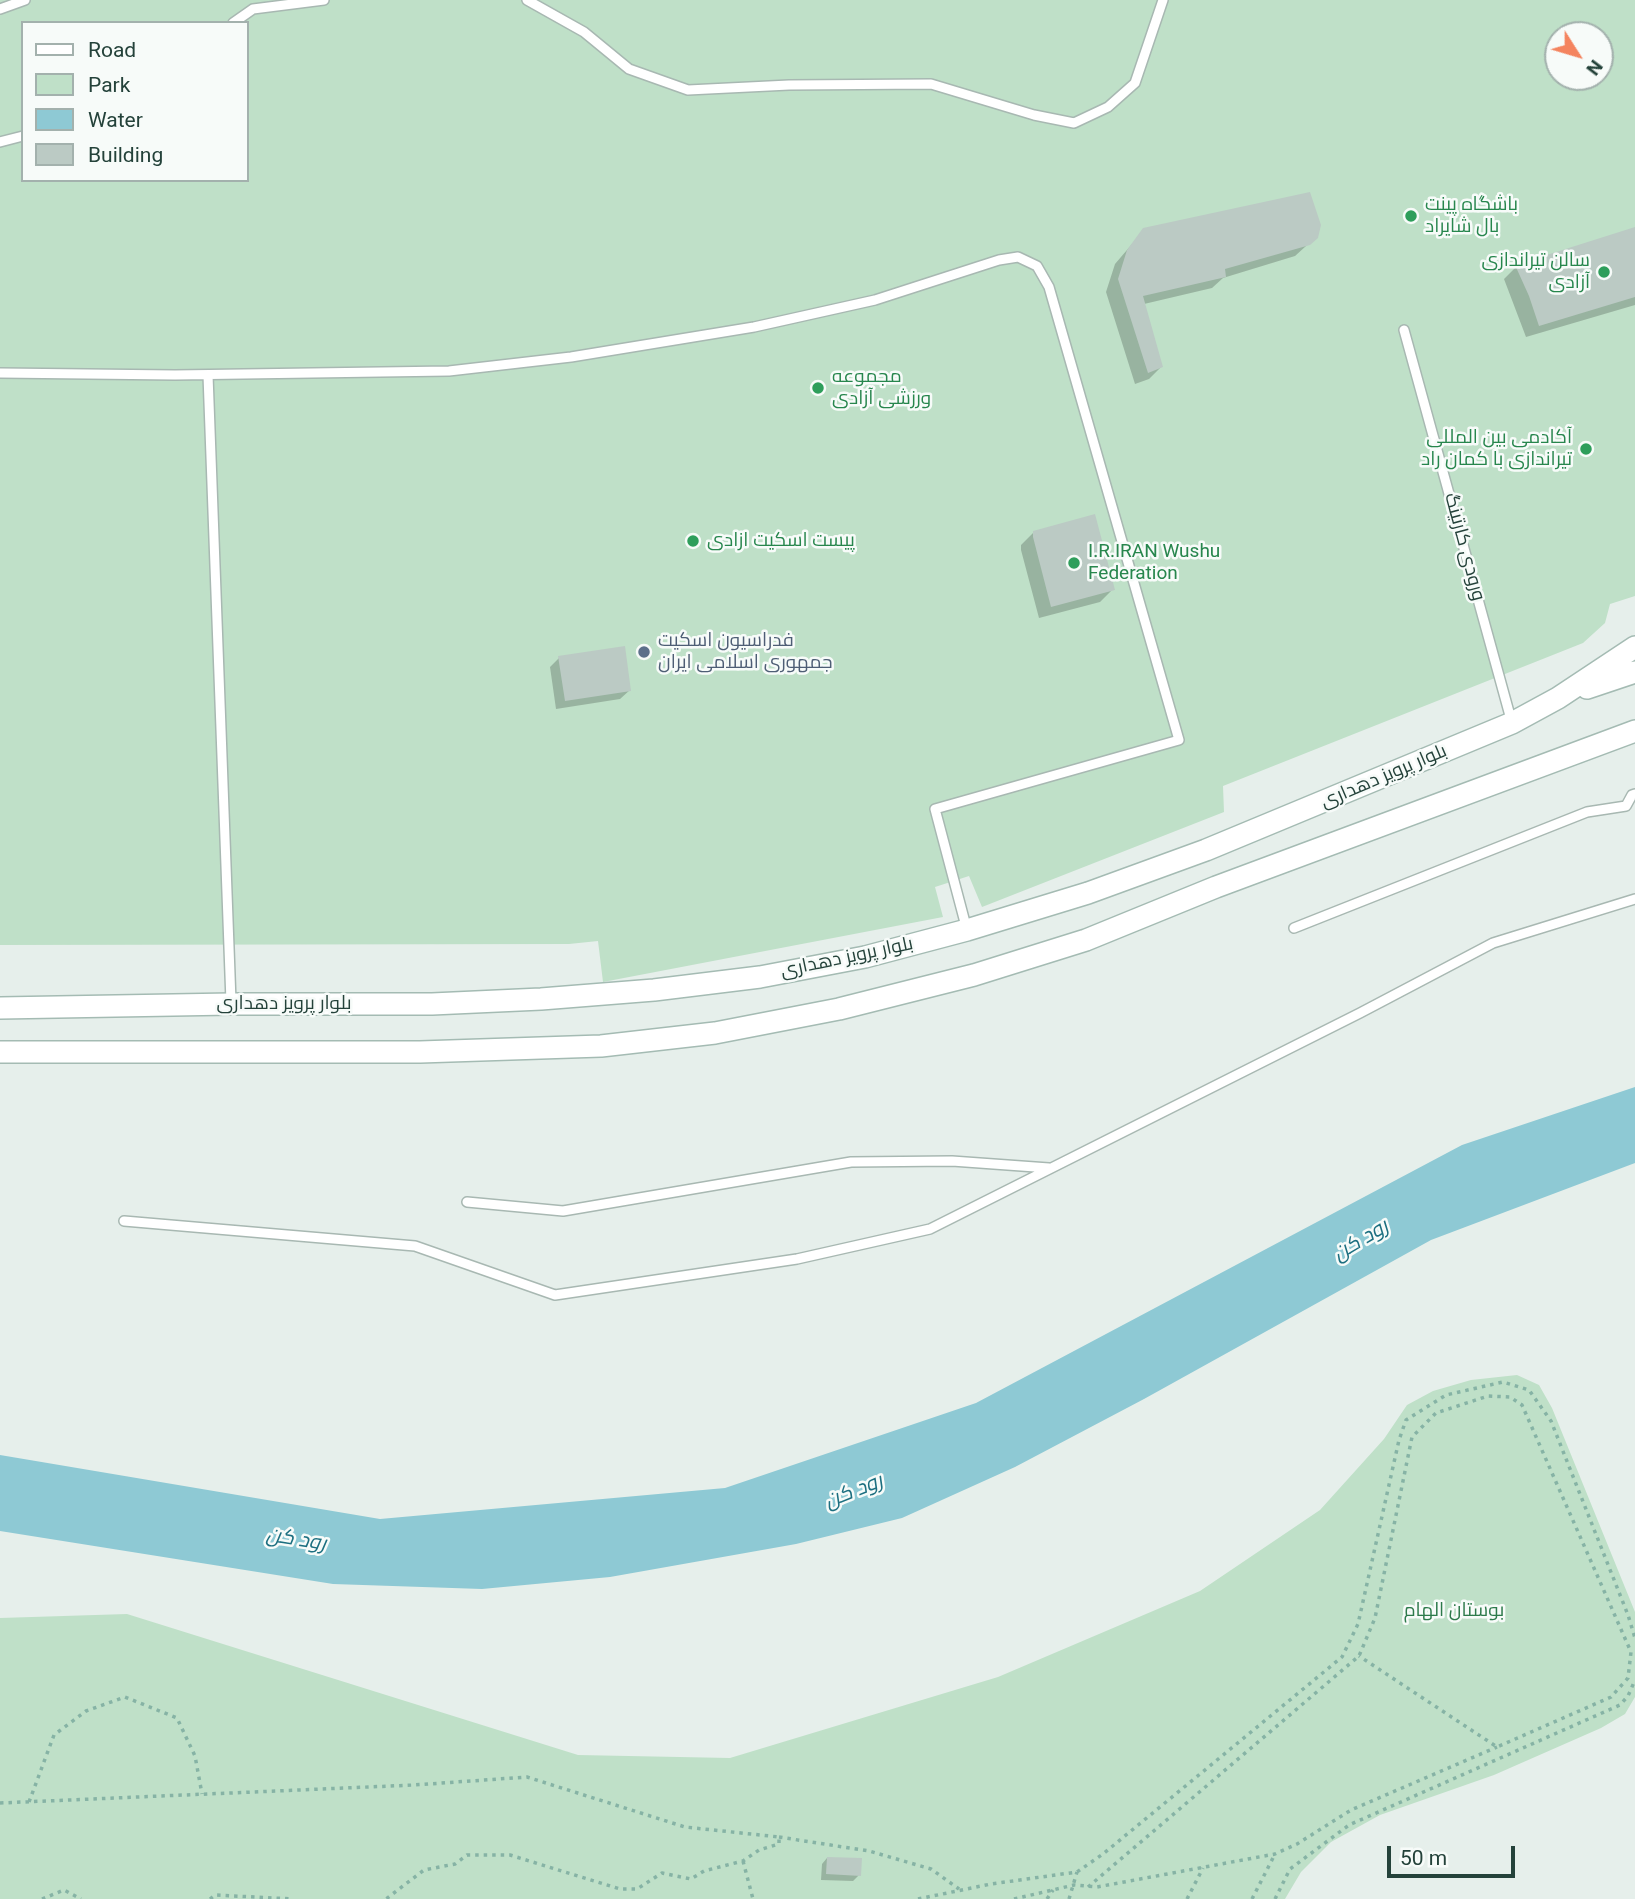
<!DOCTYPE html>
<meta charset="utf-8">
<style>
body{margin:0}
#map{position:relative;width:1635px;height:1899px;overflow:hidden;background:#e6efeb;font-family:Roboto,sans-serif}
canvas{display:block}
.legend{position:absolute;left:21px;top:21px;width:228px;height:161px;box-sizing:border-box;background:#f7fbf9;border:2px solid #a3b1ad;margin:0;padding:9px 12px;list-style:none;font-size:21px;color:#24423a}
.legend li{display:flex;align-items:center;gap:14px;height:35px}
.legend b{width:35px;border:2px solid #a3b1ad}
.north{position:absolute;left:1544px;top:21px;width:70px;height:70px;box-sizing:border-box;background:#f7fbf9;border:2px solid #a3b1ad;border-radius:50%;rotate:127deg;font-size:19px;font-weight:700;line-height:28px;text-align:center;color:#24423a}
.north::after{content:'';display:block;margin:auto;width:24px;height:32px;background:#f4845f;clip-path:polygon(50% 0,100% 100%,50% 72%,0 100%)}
.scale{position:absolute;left:1387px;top:1846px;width:128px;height:32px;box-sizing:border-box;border:4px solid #24423a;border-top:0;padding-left:9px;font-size:21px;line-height:24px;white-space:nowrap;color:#24423a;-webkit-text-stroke:5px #f7fbf9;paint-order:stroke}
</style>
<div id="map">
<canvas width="1635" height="1899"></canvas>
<ul class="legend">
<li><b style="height:9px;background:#fff"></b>Road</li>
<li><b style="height:19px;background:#bfe0c8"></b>Park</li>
<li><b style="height:19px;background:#8ec9d4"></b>Water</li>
<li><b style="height:19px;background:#bbcac4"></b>Building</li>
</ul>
<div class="north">N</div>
<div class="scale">50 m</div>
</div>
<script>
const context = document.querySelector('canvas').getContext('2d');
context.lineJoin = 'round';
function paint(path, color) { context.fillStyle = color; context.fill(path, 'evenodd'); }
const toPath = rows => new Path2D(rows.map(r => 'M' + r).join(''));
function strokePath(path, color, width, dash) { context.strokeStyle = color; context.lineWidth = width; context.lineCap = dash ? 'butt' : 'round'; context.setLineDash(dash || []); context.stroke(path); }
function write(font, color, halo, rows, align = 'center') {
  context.font = font + ' Roboto,Cairo,sans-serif'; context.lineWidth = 5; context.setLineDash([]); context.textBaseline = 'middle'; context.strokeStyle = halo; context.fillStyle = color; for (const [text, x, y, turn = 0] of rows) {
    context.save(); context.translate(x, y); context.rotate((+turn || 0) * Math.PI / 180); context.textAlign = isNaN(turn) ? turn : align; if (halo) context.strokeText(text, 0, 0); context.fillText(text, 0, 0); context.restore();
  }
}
paint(toPath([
 [0,0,1635,0,1635,596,1610,604,1605,623,1583,643,1223,786,1224,812,982,907,969,876,935,887,943,917,603,982,598,941,569,944,0,945],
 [23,23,247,23,247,180,23,180],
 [1558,35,1600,35,1600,77,1558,77],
 [1517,1375,1539,1385,1552,1408,1635,1612,1635,1697,1625,1714,1601,1728,1494,1775,1380,1815,1331,1842,1301,1872,1285,1899,0,1899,0,1618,127,1614,578,1755,730,1758,998,1677,1200,1591,1320,1510,1384,1439,1407,1405,1433,1391,1471,1380]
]), '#bfe0c8');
paint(toPath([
 [1635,1087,1635,1163,1431,1240,1144,1399,1015,1467,902,1518,796,1544,610,1577,482,1589,333,1584,0,1531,0,1455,380,1519,725,1488,976,1403,1462,1145]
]), '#8ec9d4');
paint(toPath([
 [1635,229,1635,305,1526,337,1504,279,1516,267],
 [1144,230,1316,237,1295,256,1223,278,1212,288,1144,304,1161,367,1149,379,1135,384,1106,292,1115,264],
 [1034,532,1113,589,1100,602,1039,618,1021,550,1021,545],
 [559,658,630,690,620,699,556,709,550,667],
 [827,1858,859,1875,853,1881,821,1880,822,1864]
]), '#0003');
paint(toPath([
 [1310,192,1321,225,1318,238,1310,245,1225,269,1226,277,1143,296,1163,367,1148,373,1118,279,1127,250,1143,228],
 [1635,227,1635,297,1539,326,1529,296,1515,265],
 [1095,514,1115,590,1051,607,1033,537,1033,531],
 [625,646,631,691,565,701,558,656],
 [827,1857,862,1858,861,1876,826,1874]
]), '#bbcac4');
const lane = toPath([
 [527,0,584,32,629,69,688,90,789,85,931,84,1034,115,1074,123,1108,107,1135,83,1163,0],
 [0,9,25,0],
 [233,23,253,9,324,0],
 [0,142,23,136],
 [1404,330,1512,723],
 [0,373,175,375,449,371,571,357,754,327,875,300,999,260,1018,257,1037,266,1049,287,1179,740,935,809,967,930],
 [208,375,231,1002],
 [1294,928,1587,812,1626,806,1632,795,1635,794],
 [467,1202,563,1211,851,1162,952,1161,1049,1168],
 [124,1221,415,1246,555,1295,797,1259,930,1229,1360,1013,1493,943,1635,899]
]);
const secondary = toPath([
 [1587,688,1635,672],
 [0,1008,231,1004,432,1004,541,999,654,990,760,977,865,957,967,930,1088,893,1206,850,1512,723,1558,698,1635,647],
 [0,1052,420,1052,601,1046,715,1033,839,1009,974,975,1086,940,1216,887,1635,731]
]);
strokePath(lane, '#a8b8b2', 12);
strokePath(secondary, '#a4bbb3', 24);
strokePath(toPath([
 [29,1802,54,1735,86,1711,125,1697,177,1718,195,1756,202,1794],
 [0,1803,414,1785,527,1777,685,1827,779,1837,779,1844,759,1850,743,1861,704,1871,691,1879,662,1873,637,1889,620,1889,510,1855,467,1855,455,1864,424,1870,386,1899],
 [779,1837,869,1851,931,1869,959,1889],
 [743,1861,753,1899],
 [1088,1887,1359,1656,1375,1618,1412,1437,1436,1413,1488,1396,1510,1397,1522,1405,1631,1652,1628,1678,1611,1697,1497,1747,1359,1656],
 [42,1899,64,1890,81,1899],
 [210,1899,215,1895,293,1899],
 [918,1899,991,1884,1077,1872,1103,1854,1342,1657,1358,1624,1399,1440,1406,1420,1446,1395,1503,1382,1529,1390,1551,1421,1628,1615,1635,1638],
 [1014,1899,1074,1885,1097,1887,1275,1854,1297,1844,1351,1810,1497,1747],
 [1047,1899,1053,1890],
 [1069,1899,1077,1872],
 [1187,1899,1203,1868],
 [1252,1899,1275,1854],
 [1275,1899,1290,1869,1349,1825,1620,1705,1628,1696,1635,1680]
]), '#86b3a5', 3.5, [3.5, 5]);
strokePath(lane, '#fff', 9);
strokePath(secondary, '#fff', 21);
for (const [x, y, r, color] of [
 [1411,216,7,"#2e9e5b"],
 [1604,272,7,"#2e9e5b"],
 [818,388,7,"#2e9e5b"],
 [1586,449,7,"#2e9e5b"],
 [693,541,7,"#2e9e5b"],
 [1074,563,7,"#2e9e5b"],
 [644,652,7,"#5c6f8a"]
]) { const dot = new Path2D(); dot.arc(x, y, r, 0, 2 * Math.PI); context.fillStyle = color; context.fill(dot); strokePath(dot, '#f7fbf9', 2.5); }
write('19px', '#27864d', '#f7fbf9', [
 ["باشگاه پینت",1425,205],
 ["بال شایراد",1425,227],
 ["سالن تیراندازی",1590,261,"right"],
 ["آزادی",1590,283,"right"],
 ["مجموعه",832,377],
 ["ورزشی آزادی",832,399],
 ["آکادمی بین المللی",1572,438,"right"],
 ["تیراندازی با کمان راد",1572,460,"right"],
 ["پیست اسکیت ازادی",707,541],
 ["I.R.IRAN Wushu",1088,552],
 ["Federation",1088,574]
], 'left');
write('19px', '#24423a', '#f7fbf9', [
 ["ورودی کارتینگ",1464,547,75],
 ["بلوار پرویز دهداری",1384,777,-23],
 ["بلوار پرویز دهداری",847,958,-12],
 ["بلوار پرویز دهداری",284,1004]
]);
write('19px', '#4e5e75', '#f7fbf9', [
 ["فدراسیون اسکیت",658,641],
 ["جمهوری اسلامی ایران",658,663]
], 'left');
write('19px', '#2d7a4b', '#f7fbf9', [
 ["بوستان الهام",1454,1611]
]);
write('italic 21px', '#1c6f80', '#f7fbf9', [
 ["رود کن",1361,1241,-31],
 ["رود کن",854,1492,-22],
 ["رود کن",296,1540,9]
]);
</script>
